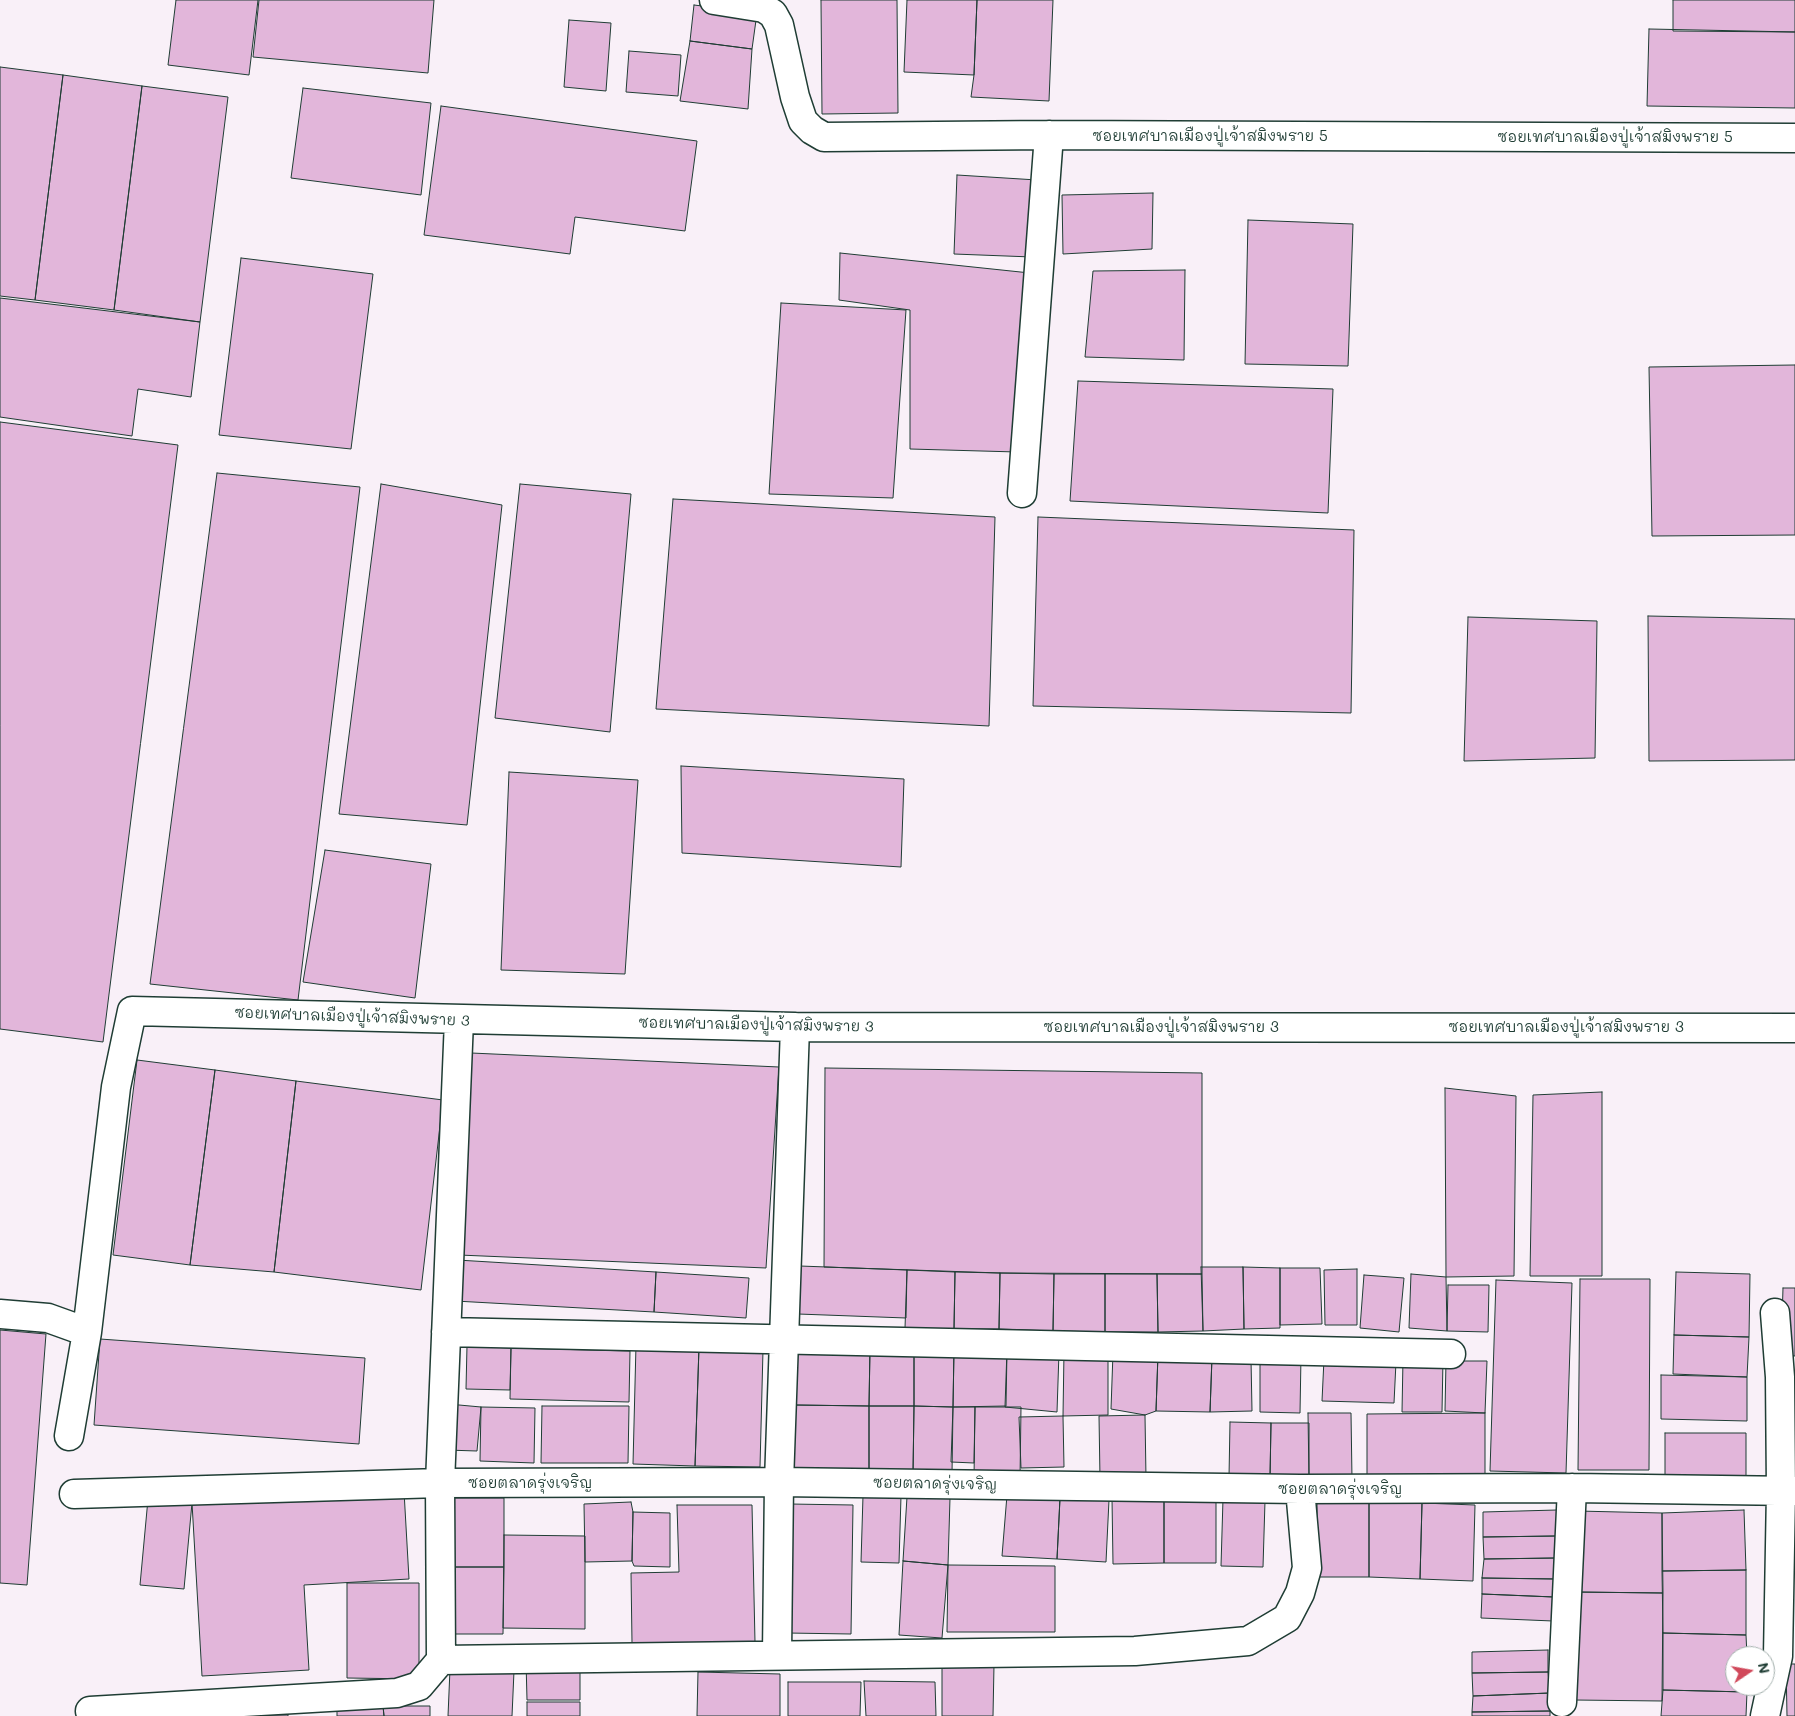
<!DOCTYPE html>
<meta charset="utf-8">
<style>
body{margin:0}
#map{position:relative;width:1795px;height:1716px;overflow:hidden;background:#f9f0f8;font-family:Mali,sans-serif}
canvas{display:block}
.north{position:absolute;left:1725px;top:1646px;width:50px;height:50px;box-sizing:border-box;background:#fff;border:1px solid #a5b1ae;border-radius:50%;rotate:78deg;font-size:14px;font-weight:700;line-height:20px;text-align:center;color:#1f3d34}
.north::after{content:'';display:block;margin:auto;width:18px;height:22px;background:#d1495b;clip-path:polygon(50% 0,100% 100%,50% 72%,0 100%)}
</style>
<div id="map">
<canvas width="1795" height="1716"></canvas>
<div class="north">N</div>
</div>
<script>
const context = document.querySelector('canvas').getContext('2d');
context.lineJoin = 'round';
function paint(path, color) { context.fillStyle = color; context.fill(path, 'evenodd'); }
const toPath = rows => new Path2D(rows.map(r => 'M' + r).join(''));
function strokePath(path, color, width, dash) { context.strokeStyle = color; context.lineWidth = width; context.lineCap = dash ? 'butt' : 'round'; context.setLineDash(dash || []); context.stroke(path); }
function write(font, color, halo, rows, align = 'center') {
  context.font = font + ' Mali,"Playpen Sans Thai",sans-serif'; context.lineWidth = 4.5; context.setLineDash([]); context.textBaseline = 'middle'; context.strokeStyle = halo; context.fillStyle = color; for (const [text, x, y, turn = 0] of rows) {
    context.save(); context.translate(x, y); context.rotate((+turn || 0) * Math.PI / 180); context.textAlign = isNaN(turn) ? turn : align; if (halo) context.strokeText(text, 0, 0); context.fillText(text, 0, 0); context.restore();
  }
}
const building = toPath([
 [176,0,258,0,249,75,168,65,176,0],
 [259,0,434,0,428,73,253,57,259,0],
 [821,0,897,0,898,113,822,114,821,0],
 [907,0,977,0,974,75,904,72,907,0],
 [977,0,1053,0,1049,101,971,97,974,75,977,0],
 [1673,0,1795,0,1795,32,1673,31,1673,0],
 [694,5,757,13,752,49,690,41,694,5],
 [569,20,611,23,606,91,564,87,569,20],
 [1649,29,1795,32,1795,108,1647,106,1649,29],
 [690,41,752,49,748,109,680,101,690,41],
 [629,51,681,55,678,96,626,92,629,51],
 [0,67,63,75,35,300,0,296,0,67],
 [63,75,142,86,114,310,35,300,63,75],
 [142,86,228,97,200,322,114,310,142,86],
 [303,88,431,103,421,195,291,178,303,88],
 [441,106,697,141,685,231,575,217,570,254,424,235,441,106],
 [957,175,1037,180,1032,257,954,254,957,175],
 [1153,193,1152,249,1063,254,1062,195,1153,193],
 [1248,220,1353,224,1348,366,1245,364,1248,220],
 [840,253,1030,273,1017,452,910,449,910,310,839,300,840,253],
 [241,258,373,274,351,449,219,435,241,258],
 [1185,270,1184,360,1085,357,1093,271,1185,270],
 [0,298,200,322,191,397,138,389,132,436,0,417,0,298],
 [781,303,906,310,893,498,769,494,781,303],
 [1795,365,1795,535,1652,536,1649,367,1795,365],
 [1078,381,1333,389,1328,513,1070,501,1078,381],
 [0,422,178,445,103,1042,0,1029,0,422],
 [217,473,360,487,298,1000,150,984,217,473],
 [381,484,502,505,467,825,339,814,381,484],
 [520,484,631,494,610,732,495,718,520,484],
 [673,499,995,517,989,726,656,709,673,499],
 [1038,517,1354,530,1351,713,1033,706,1038,517],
 [1648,616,1795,619,1795,760,1649,761,1648,616],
 [1468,617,1597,621,1595,758,1464,761,1468,617],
 [681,766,904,779,901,867,682,853,681,766],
 [509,772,638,780,625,974,501,970,509,772],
 [325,850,431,864,415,998,303,982,325,850],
 [471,1053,779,1067,766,1268,459,1255,471,1053],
 [137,1060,215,1070,190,1265,113,1255,137,1060],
 [825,1068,1202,1073,1202,1274,1000,1273,824,1267,825,1068],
 [215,1070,296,1081,274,1272,190,1265,215,1070],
 [296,1081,443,1100,421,1290,274,1272,296,1081],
 [1445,1088,1516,1096,1514,1276,1446,1277,1445,1088],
 [1602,1092,1602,1276,1530,1276,1533,1095,1602,1092],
 [457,1260,656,1272,654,1312,455,1301,457,1260],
 [800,1266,907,1270,906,1318,798,1314,800,1266],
 [1201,1267,1243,1267,1244,1329,1203,1331,1201,1267],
 [1243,1267,1280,1268,1280,1328,1244,1329,1243,1267],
 [1280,1268,1320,1268,1322,1324,1280,1325,1280,1268],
 [1357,1269,1357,1325,1325,1325,1324,1270,1357,1269],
 [907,1270,955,1272,954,1329,905,1328,907,1270],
 [656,1272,749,1278,746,1318,654,1312,656,1272],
 [955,1272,1000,1273,999,1329,954,1329,955,1272],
 [1676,1272,1750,1274,1749,1337,1674,1335,1676,1272],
 [1000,1273,1054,1274,1053,1331,999,1329,1000,1273],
 [1054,1274,1105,1274,1105,1332,1053,1331,1054,1274],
 [1105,1274,1157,1274,1158,1332,1105,1332,1105,1274],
 [1157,1274,1202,1274,1203,1331,1158,1332,1157,1274],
 [1411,1274,1446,1277,1447,1331,1409,1328,1411,1274],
 [1364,1275,1404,1278,1399,1332,1360,1328,1364,1275],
 [1580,1279,1650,1279,1649,1470,1578,1470,1580,1279],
 [1496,1280,1572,1283,1566,1473,1490,1471,1496,1280],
 [1448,1285,1489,1285,1488,1332,1447,1331,1448,1285],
 [1783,1288,1795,1288,1795,1356,1781,1355,1783,1288],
 [0,1330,46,1334,27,1585,0,1583,0,1330],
 [1674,1335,1749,1337,1747,1377,1673,1374,1674,1335],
 [100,1339,365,1358,359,1444,94,1425,100,1339],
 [636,1345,699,1347,695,1466,633,1464,636,1345],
 [467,1346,511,1348,510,1390,466,1389,467,1346],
 [699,1347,763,1350,760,1467,695,1466,699,1347],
 [796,1347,870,1348,869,1406,795,1405,796,1347],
 [511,1348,630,1351,629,1402,510,1399,511,1348],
 [870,1348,914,1348,914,1406,869,1406,870,1348],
 [914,1348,954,1349,953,1407,914,1406,914,1348],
 [954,1349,1007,1350,1006,1406,953,1407,954,1349],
 [1007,1350,1059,1352,1057,1412,1005,1407,1007,1350],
 [1064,1352,1108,1352,1108,1415,1063,1416,1064,1352],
 [1113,1353,1158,1354,1156,1411,1145,1415,1111,1409,1113,1353],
 [1158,1354,1212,1357,1210,1412,1156,1411,1158,1354],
 [1260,1355,1301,1356,1300,1413,1260,1412,1260,1355],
 [1212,1357,1251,1359,1252,1411,1210,1412,1212,1357],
 [1324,1359,1396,1362,1394,1403,1322,1401,1324,1359],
 [1403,1359,1443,1359,1442,1412,1402,1412,1403,1359],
 [1446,1361,1487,1361,1485,1413,1445,1411,1446,1361],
 [1661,1375,1747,1377,1747,1421,1661,1419,1661,1375],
 [448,1404,481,1407,477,1451,446,1450,448,1404],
 [795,1405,869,1406,869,1473,794,1472,795,1405],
 [542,1406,629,1406,628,1463,541,1463,542,1406],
 [869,1406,914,1406,913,1474,869,1473,869,1406],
 [914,1406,953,1407,952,1474,913,1474,914,1406],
 [481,1407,535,1408,534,1463,480,1461,481,1407],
 [953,1407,975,1407,974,1463,951,1462,953,1407],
 [975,1407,1021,1407,1020,1479,974,1478,975,1407],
 [1308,1413,1351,1413,1352,1479,1309,1479,1308,1413],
 [1485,1413,1485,1480,1367,1480,1367,1414,1485,1413],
 [1145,1415,1146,1478,1100,1479,1099,1416,1145,1415],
 [1063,1416,1064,1467,1021,1468,1019,1417,1063,1416],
 [1230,1422,1271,1423,1270,1478,1229,1477,1230,1422],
 [1271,1423,1309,1423,1309,1479,1270,1478,1271,1423],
 [1665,1433,1746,1433,1746,1482,1665,1481,1665,1433],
 [404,1491,409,1579,304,1585,309,1670,202,1676,192,1503,404,1491],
 [1007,1495,1060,1498,1057,1559,1002,1556,1007,1495],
 [863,1496,901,1496,899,1563,861,1562,863,1496],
 [907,1497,950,1498,948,1565,903,1561,907,1497],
 [449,1498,504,1498,504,1567,449,1567,449,1498],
 [1060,1498,1109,1500,1106,1562,1057,1559,1060,1498],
 [1112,1498,1164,1498,1164,1563,1113,1564,1112,1498],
 [1164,1498,1216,1498,1216,1563,1164,1563,1164,1498],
 [148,1499,192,1503,184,1589,140,1585,148,1499],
 [1223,1499,1265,1501,1263,1567,1221,1566,1223,1499],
 [631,1502,633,1512,632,1561,585,1562,584,1504,631,1502],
 [1317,1502,1369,1502,1369,1577,1317,1577,1317,1502],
 [1369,1502,1422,1503,1420,1579,1369,1577,1369,1502],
 [1422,1503,1475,1505,1473,1581,1420,1579,1422,1503],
 [789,1504,853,1505,851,1634,787,1633,789,1504],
 [677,1505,752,1505,755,1642,632,1643,631,1573,679,1572,677,1505],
 [1557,1510,1556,1536,1483,1537,1483,1512,1557,1510],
 [1744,1510,1746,1570,1662,1571,1662,1513,1744,1510],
 [1577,1511,1662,1513,1663,1593,1575,1592,1577,1511],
 [633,1512,670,1513,670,1567,634,1566,632,1561,633,1512],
 [504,1535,585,1536,585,1629,503,1628,504,1535],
 [1556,1536,1556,1558,1484,1559,1483,1537,1556,1536],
 [1556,1558,1556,1579,1482,1578,1484,1559,1556,1558],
 [903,1561,948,1565,942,1638,899,1635,903,1561],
 [948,1565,1055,1566,1055,1632,947,1632,948,1565],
 [449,1567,504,1567,503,1634,449,1634,449,1567],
 [1746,1570,1746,1635,1663,1633,1662,1571,1746,1570],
 [1482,1578,1556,1579,1554,1597,1482,1594,1482,1578],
 [347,1583,419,1583,419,1679,347,1678,347,1583],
 [1575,1592,1663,1593,1662,1701,1574,1700,1575,1592],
 [1482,1594,1554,1597,1553,1621,1481,1618,1482,1594],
 [1663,1633,1746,1635,1747,1656,1735,1656,1735,1686,1747,1686,1747,1692,1663,1690,1663,1633],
 [1548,1650,1548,1672,1472,1673,1472,1652,1548,1650],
 [580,1660,580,1700,527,1700,526,1661,580,1660],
 [942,1664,994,1665,993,1716,942,1716,942,1664],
 [1786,1664,1795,1664,1795,1716,1787,1716,1786,1664],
 [450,1669,514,1671,512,1716,448,1716,450,1669],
 [698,1672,780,1674,780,1716,697,1716,698,1672],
 [1548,1672,1550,1693,1473,1696,1472,1673,1548,1672],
 [864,1681,935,1682,936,1716,866,1716,864,1681],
 [788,1682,861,1682,860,1716,788,1716,788,1682],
 [1663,1690,1747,1692,1746,1716,1661,1716,1663,1690],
 [1550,1693,1550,1711,1472,1712,1473,1696,1550,1693],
 [527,1702,580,1702,580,1716,527,1716,527,1702],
 [383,1706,430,1706,430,1716,384,1716,383,1706],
 [383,1706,384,1716,337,1716,337,1708,383,1706],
 [1550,1711,1550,1716,1472,1716,1472,1712,1550,1711],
 [288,1713,288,1716,249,1716,248,1714,288,1713]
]);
paint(building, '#e2b6da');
strokePath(building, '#1f3d34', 1);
const street = toPath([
 [714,0,764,8,773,14,779,25,795,97,803,121,812,130,824,137,1049,135,1795,138],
 [1022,493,1049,135],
 [0,1314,48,1318,87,1332,116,1087,132,1011,795,1027,1795,1028],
 [446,1332,1451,1354],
 [69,1436,87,1332],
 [74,1494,440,1483,779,1482,1300,1489,1572,1488,1795,1491],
 [777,1654,779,1482,795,1027],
 [441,1660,1135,1651,1248,1641,1287,1618,1300,1593,1307,1568,1300,1489],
 [1562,1702,1572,1488],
 [90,1711,397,1693,419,1686,441,1660,440,1483,459,1020],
 [1765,1716,1778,1656,1781,1491,1780,1377,1775,1313]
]);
strokePath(street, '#1f3d34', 31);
strokePath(street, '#fff', 28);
write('15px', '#1f3d34', '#fff', [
 ["ซอยเทศบาลเมืองปู่เจ้าสมิงพราย 5",1210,136],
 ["ซอยเทศบาลเมืองปู่เจ้าสมิงพราย 5",1615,137],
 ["ซอยเทศบาลเมืองปู่เจ้าสมิงพราย 3",352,1017,2],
 ["ซอยเทศบาลเมืองปู่เจ้าสมิงพราย 3",756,1025,1],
 ["ซอยเทศบาลเมืองปู่เจ้าสมิงพราย 3",1161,1027],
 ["ซอยเทศบาลเมืองปู่เจ้าสมิงพราย 3",1566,1027],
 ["ซอยตลาดรุ่งเจริญ",530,1483],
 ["ซอยตลาดรุ่งเจริญ",935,1484,1],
 ["ซอยตลาดรุ่งเจริญ",1340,1489]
]);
</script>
